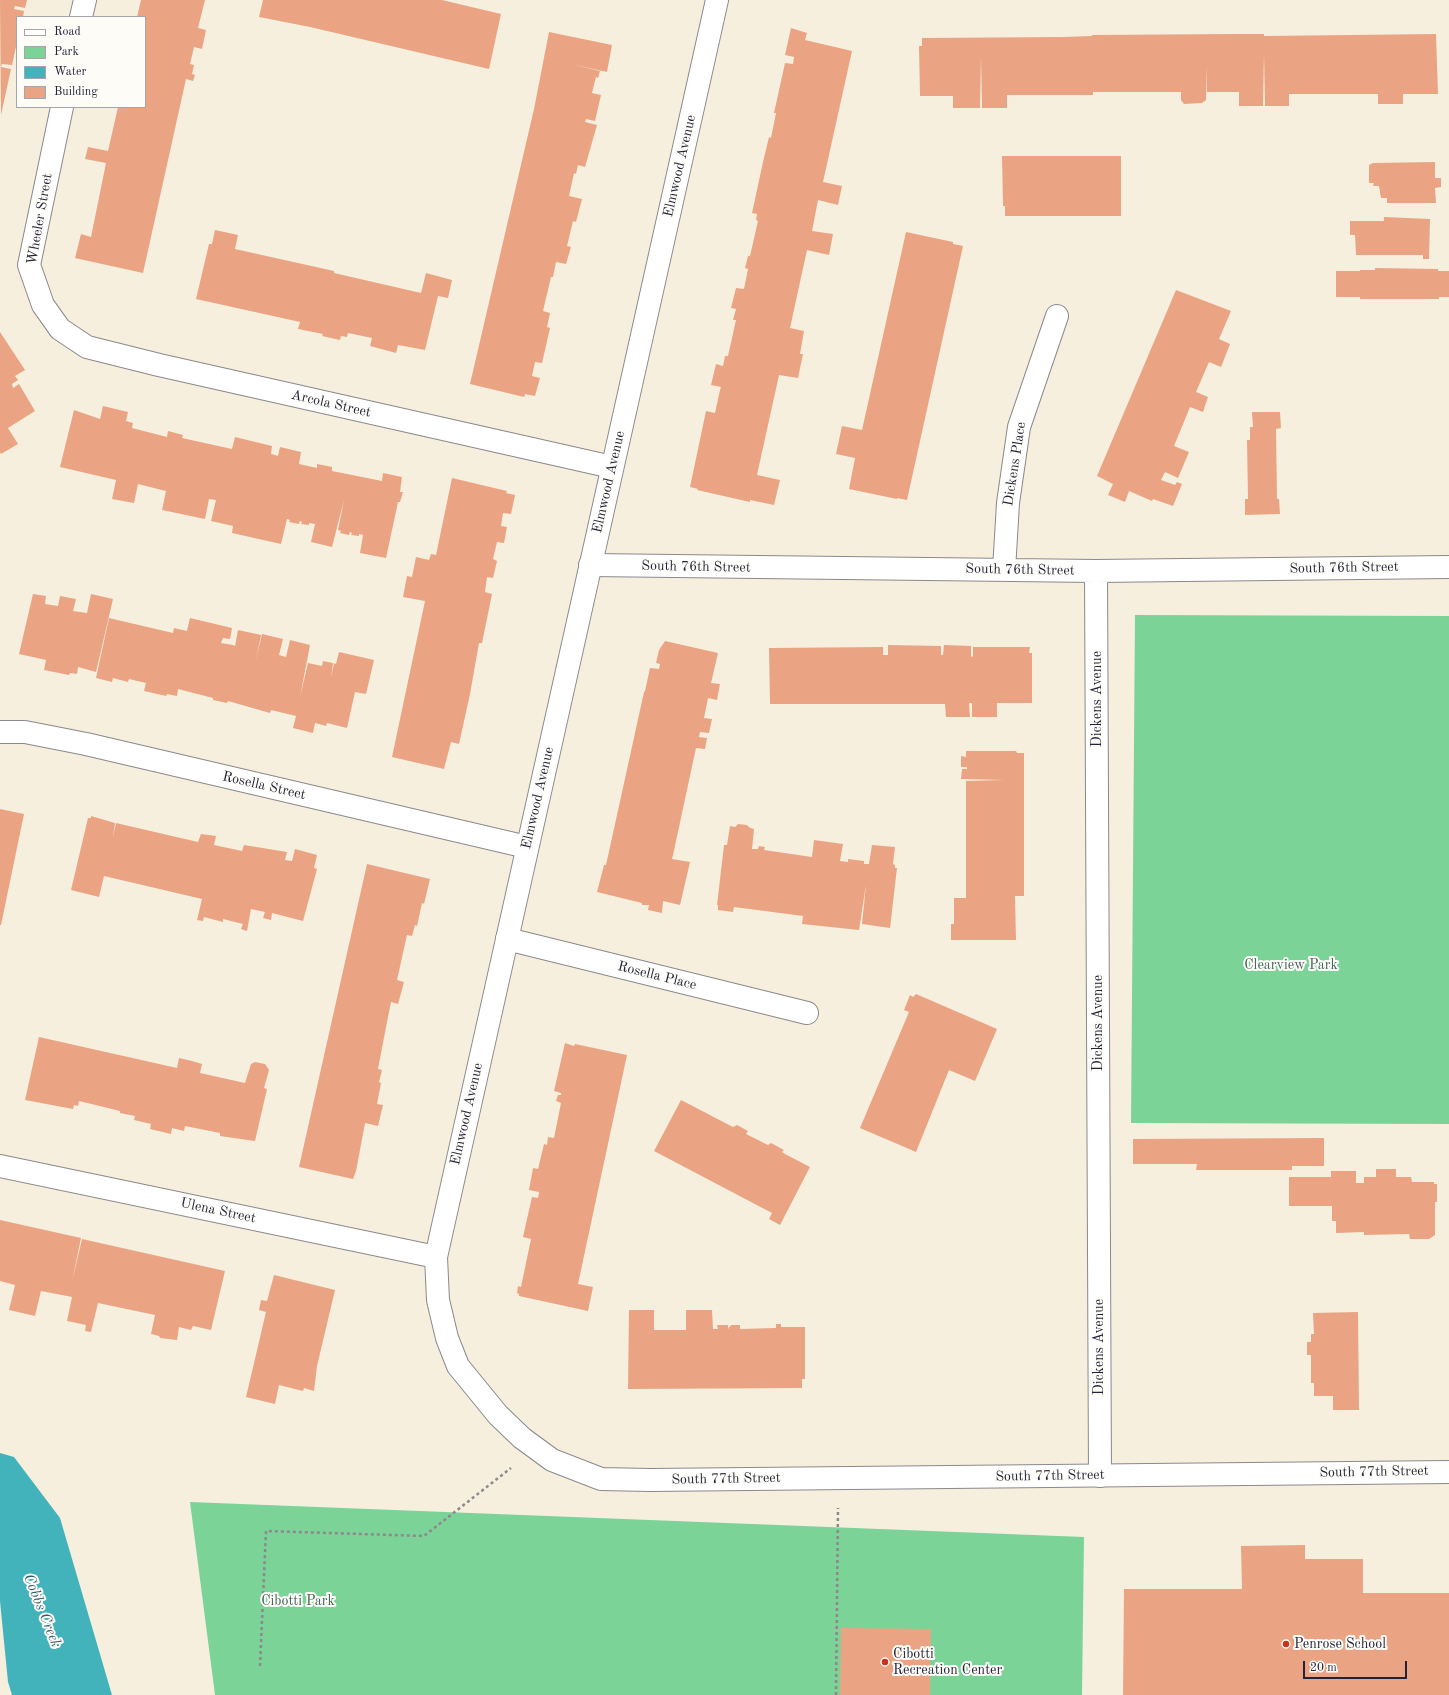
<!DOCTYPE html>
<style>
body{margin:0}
#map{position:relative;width:1449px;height:1695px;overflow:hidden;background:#f6efde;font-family:"Old Standard TT",serif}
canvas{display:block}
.legend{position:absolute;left:16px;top:16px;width:130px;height:92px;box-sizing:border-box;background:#fdfcf7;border:1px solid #a5a5ac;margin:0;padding:5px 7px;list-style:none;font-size:12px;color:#22223b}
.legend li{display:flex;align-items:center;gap:8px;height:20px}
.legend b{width:20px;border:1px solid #a5a5ac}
.scale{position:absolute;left:1303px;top:1661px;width:104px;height:18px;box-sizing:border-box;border:2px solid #22223b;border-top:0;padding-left:5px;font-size:12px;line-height:14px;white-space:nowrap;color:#22223b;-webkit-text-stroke:3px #fdfcf7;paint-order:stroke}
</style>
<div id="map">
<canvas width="1449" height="1695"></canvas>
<ul class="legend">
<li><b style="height:5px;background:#fff"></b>Road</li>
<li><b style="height:11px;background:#7cd398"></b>Park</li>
<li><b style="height:11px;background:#43b3bb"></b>Water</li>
<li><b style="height:11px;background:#eaa483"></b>Building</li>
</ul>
<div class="scale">20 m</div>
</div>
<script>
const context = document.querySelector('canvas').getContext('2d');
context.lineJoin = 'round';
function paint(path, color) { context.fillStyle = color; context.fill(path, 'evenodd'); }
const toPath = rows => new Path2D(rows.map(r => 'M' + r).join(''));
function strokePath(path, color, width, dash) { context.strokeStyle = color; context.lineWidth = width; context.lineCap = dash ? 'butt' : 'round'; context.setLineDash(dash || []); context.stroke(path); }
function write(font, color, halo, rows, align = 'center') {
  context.font = font + ' "Old Standard TT",serif'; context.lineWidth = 4; context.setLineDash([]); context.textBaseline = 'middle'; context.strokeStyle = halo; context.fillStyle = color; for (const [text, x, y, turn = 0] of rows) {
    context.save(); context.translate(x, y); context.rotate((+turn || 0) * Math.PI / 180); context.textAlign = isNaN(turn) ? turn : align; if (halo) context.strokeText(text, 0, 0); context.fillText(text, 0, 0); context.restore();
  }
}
paint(toPath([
 [1135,615,1449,616,1449,1124,1131,1123],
 [190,1502,1084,1537,1082,1695,215,1695]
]), '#7cd398');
paint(toPath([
 [0,1453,14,1457,60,1518,112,1695,12,1695,8,1682,0,1601]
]), '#43b3bb');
paint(toPath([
 [0,0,27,0,25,8,15,6,14,9,24,11,23,17,17,17,17,42,12,65,2,64,1,67,11,69,1,115],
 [141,0,205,0,198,28,206,30,202,49,194,47,190,64,194,65,192,74,195,75,193,81,186,79,143,273,75,258,81,234,91,237,106,163,85,159,88,147,108,151,118,107,145,107,145,17,137,17],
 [263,0,442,0,501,14,489,69,310,27,259,17],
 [791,28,807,33,805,40,852,51,823,182,842,186,838,205,818,200,812,231,833,234,829,255,807,250,790,328,804,331,800,354,803,354,798,378,779,375,757,475,780,480,774,505,750,500,750,502,697,490,698,489,690,487,706,411,715,413,720,390,721,387,711,385,716,364,723,366,725,356,728,356,736,320,733,320,736,309,731,308,736,288,744,289,748,269,745,268,748,256,750,256,758,221,756,220,757,214,752,213,763,162,769,137,771,138,776,113,774,113,785,63,793,64,794,57,785,55],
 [549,32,612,45,607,72,571,64,600,71,598,78,596,77,592,93,601,95,595,121,586,119,585,122,597,125,585,167,578,165,576,174,574,173,569,196,582,199,576,222,573,221,567,246,571,247,566,264,556,262,553,277,551,277,543,311,550,313,547,327,550,328,542,363,535,362,532,376,540,378,535,396,525,394,524,397,470,384,534,109],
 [1235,34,1264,34,1264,36,1436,34,1438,94,1403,94,1403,104,1378,104,1378,94,1289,94,1289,106,1265,106,1264,52,1263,106,1239,106,1239,92,1207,92,1207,65,1206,100,1202,103,1184,104,1181,100,1181,92,1093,92,1093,95,1007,95,1007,108,982,108,981,57,980,108,953,108,953,96,920,96,919,46,922,46,922,38,1063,37,1092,36,1092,35],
 [1002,156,1121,156,1121,216,1005,216,1005,206,1003,206],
 [1435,162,1435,178,1441,178,1441,187,1435,188,1436,203,1387,203,1387,198,1381,198,1379,186,1373,186,1374,183,1369,183,1369,165,1373,163],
 [1384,217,1430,219,1429,259,1423,259,1423,255,1356,255,1355,235,1350,235,1350,221,1384,221],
 [215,230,238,235,235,249,334,271,334,273,421,293,426,273,452,280,448,298,438,296,425,350,398,345,396,353,370,346,372,338,348,333,347,337,341,336,340,340,322,336,323,334,298,329,300,322,196,299,209,244,212,244],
 [906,232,953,242,953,244,963,246,907,500,897,498,897,499,849,489,855,458,836,454,842,426,862,430],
 [1375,268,1438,269,1438,271,1449,271,1449,297,1439,297,1439,299,1360,299,1360,297,1336,297,1336,271,1360,271,1360,270,1375,270],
 [1176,290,1231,311,1219,339,1230,344,1221,367,1209,362,1196,392,1208,397,1203,412,1190,407,1174,446,1189,452,1178,478,1165,472,1161,480,1175,485,1177,482,1182,484,1173,506,1153,499,1152,501,1129,491,1125,502,1108,495,1113,484,1097,476],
 [0,332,25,370,15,376,18,380,12,384,13,388,19,384,35,411,8,428,18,444,1,454,0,452],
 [103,406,128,412,126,421,133,423,132,428,167,437,168,431,183,435,182,438,232,449,235,437,272,446,271,454,275,455,278,456,280,447,301,452,299,464,317,468,317,464,332,467,332,471,382,481,383,473,402,477,400,492,403,492,400,502,398,502,386,558,360,553,363,535,359,534,359,536,351,535,352,533,350,532,349,535,340,533,341,531,338,530,344,500,332,547,311,542,315,524,309,523,309,525,301,524,302,522,300,521,299,524,289,522,290,520,287,519,281,544,232,533,233,526,211,521,216,500,209,499,205,519,162,510,166,491,138,484,134,503,112,499,116,480,60,467,74,410,100,419],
 [1252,412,1280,412,1281,428,1276,429,1277,499,1279,499,1280,514,1245,515,1245,499,1248,499,1247,440,1250,440,1250,427,1253,427],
 [452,478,507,491,506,493,515,495,511,514,503,513,501,526,507,527,504,543,497,542,493,559,497,561,493,578,487,577,485,592,492,594,482,643,479,643,470,694,459,744,451,742,444,769,392,757,425,601,403,597,407,576,412,577,416,557,429,560,431,554,436,555],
 [33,594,46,596,45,604,58,606,60,596,76,599,73,611,87,613,91,594,113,599,96,672,78,667,77,674,70,673,69,675,44,670,46,660,19,654],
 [109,618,173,633,174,628,187,631,190,618,232,628,230,639,223,638,221,643,233,645,235,646,238,630,261,635,256,660,262,634,283,639,279,655,286,657,290,640,310,645,300,697,308,663,322,666,323,661,333,663,331,678,334,663,336,664,339,652,374,660,366,694,355,692,347,728,327,723,326,726,315,723,313,733,293,728,296,716,271,710,270,713,228,701,227,703,213,700,213,698,178,689,177,696,167,694,166,696,144,691,148,675,146,683,129,679,128,682,113,678,112,682,96,678],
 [665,641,718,653,711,683,720,684,717,700,708,698,704,718,712,719,709,733,700,732,699,737,707,738,705,749,696,748,673,855,672,859,690,862,680,905,663,901,662,913,648,910,649,905,642,905,642,903,597,892,604,865,606,865,644,692,645,691,650,668,659,669,660,664,656,663,659,650],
 [888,645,941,646,941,655,943,655,944,645,971,646,971,656,973,657,973,647,1030,647,1029,653,1032,653,1032,703,997,703,997,717,972,717,972,703,969,703,970,717,946,717,945,704,770,704,769,648,883,647,883,655,888,655],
 [966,751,1016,751,1017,753,1024,753,1024,896,1015,896,1016,940,951,940,951,924,954,924,954,898,966,898,966,781,1004,780,961,779,962,769,967,769,967,767,961,767,961,756,966,757],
 [0,809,24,814,1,925,0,925],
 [91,816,115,823,113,837,116,823,198,842,201,834,216,836,214,845,242,851,244,845,287,852,285,860,292,861,295,849,317,855,314,868,317,869,303,921,272,913,271,920,263,918,265,912,251,909,247,931,241,929,243,924,223,919,223,922,204,917,203,921,197,920,202,899,104,876,99,897,71,890,88,818,91,818],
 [738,824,747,825,750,828,754,829,752,849,758,849,759,846,765,847,764,850,812,857,814,840,843,844,840,861,848,862,848,859,864,861,864,864,869,864,872,845,895,847,893,864,895,865,895,868,897,868,890,928,862,924,866,885,859,930,802,924,803,916,734,907,733,912,718,910,718,905,717,905,724,845,727,845,730,826,735,827],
 [367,864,430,879,424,904,422,903,417,926,415,925,412,936,407,935,397,980,404,982,398,1004,391,1002,386,1027,378,1069,382,1070,379,1082,381,1083,377,1104,383,1105,378,1126,365,1123,356,1171,353,1179,299,1167],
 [916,994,997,1029,975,1081,949,1070,916,1152,860,1128,909,1012,904,1010,910,995,913,997],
 [39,1037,177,1068,179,1058,192,1061,202,1064,200,1073,245,1083,251,1064,255,1062,265,1064,269,1070,264,1088,267,1089,255,1141,220,1136,220,1133,185,1126,184,1131,172,1128,171,1134,150,1129,151,1124,134,1120,135,1116,120,1113,120,1111,79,1101,78,1106,74,1105,73,1109,25,1100],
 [565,1043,574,1046,575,1044,627,1055,578,1284,593,1287,588,1311,519,1296,519,1294,517,1293,518,1286,521,1287,531,1239,523,1237,527,1219,532,1197,538,1198,539,1192,529,1190,533,1168,538,1169,544,1144,547,1145,548,1137,554,1138,561,1103,556,1101,558,1095,561,1095,561,1093,554,1091],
 [681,1100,733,1127,737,1125,748,1131,746,1134,768,1145,771,1143,784,1150,782,1152,785,1154,810,1167,780,1225,769,1219,772,1213,654,1151],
 [1324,1138,1324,1166,1292,1166,1292,1170,1196,1170,1197,1164,1133,1164,1133,1139],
 [1376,1169,1396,1169,1396,1177,1411,1177,1412,1182,1434,1182,1434,1184,1437,1184,1437,1202,1435,1202,1435,1235,1429,1239,1410,1239,1409,1234,1364,1235,1364,1232,1336,1233,1336,1221,1332,1221,1332,1206,1289,1206,1289,1177,1331,1177,1331,1171,1356,1171,1356,1183,1364,1183,1364,1177,1376,1177],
 [0,1220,81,1238,72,1282,82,1239,225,1271,211,1330,193,1326,191,1330,179,1327,177,1340,160,1338,159,1336,151,1334,155,1315,98,1303,91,1332,85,1331,86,1325,67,1321,72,1297,41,1291,35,1316,9,1310,15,1285,0,1281],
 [274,1275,335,1290,317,1366,314,1391,304,1388,303,1391,279,1385,275,1404,246,1397,266,1312,259,1310,261,1300,267,1301],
 [629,1310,654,1310,654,1330,686,1330,686,1310,712,1310,713,1329,718,1329,717,1325,728,1325,728,1329,731,1325,740,1325,740,1329,776,1328,776,1324,781,1324,781,1327,805,1327,805,1379,802,1379,802,1388,628,1389],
 [1358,1312,1359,1410,1333,1410,1333,1396,1314,1396,1314,1383,1311,1383,1311,1355,1307,1355,1307,1342,1311,1342,1311,1334,1314,1334,1313,1313],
 [1305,1545,1305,1559,1363,1559,1363,1593,1449,1593,1449,1695,1123,1695,1124,1589,1242,1589,1241,1546],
 [841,1628,931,1629,930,1695,840,1695]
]), '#eaa483');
const minor = toPath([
 [81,17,85,0],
 [62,107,29,265,43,305,60,329,87,347,159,365,612,467],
 [590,565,1096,571,1449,567],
 [1004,570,1008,503,1019,427,1057,316],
 [1096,571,1100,1476],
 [0,732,25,732,86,744,527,847],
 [507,939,807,1013],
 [0,1166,436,1257]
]);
const tertiary = toPath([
 [717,0,436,1257,438,1300,447,1338,458,1366,498,1415,522,1438,552,1460,601,1479,650,1480,1449,1472]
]);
strokePath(minor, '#8c888c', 24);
strokePath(tertiary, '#8c888c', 24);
strokePath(toPath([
 [260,1666,266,1531,424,1536,511,1468],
 [836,1695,838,1508]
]), '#8c888c', 2.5, [3, 3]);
strokePath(minor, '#fff', 22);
strokePath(tertiary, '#fff', 22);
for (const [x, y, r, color] of [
 [1286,1644,4,"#c8321e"],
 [885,1662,4,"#c8321e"]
]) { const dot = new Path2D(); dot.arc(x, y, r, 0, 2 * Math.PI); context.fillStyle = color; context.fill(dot); strokePath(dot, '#fdfcf7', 1.5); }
write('14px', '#22223b', '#fdfcf7', [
 ["Elmwood Avenue",680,166,-77],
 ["Wheeler Street",40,219,-80],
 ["Arcola Street",331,404,13],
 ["Dickens Place",1015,464,-81],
 ["Elmwood Avenue",609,482,-77],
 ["South 76th Street",696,567,1],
 ["South 76th Street",1344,568,-1],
 ["South 76th Street",1020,570,1],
 ["Dickens Avenue",1097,699,-90],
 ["Rosella Street",264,786,13],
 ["Elmwood Avenue",538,798,-77],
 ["Rosella Place",657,976,14],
 ["Dickens Avenue",1098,1023,-90],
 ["Elmwood Avenue",467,1114,-77],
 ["Ulena Street",218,1211,12],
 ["Dickens Avenue",1099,1347,-90],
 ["South 77th Street",1374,1472,-1],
 ["South 77th Street",1050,1476,-1],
 ["South 77th Street",726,1479,-1]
]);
write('14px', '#42605c', '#fdfcf7', [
 ["Clearview Park",1291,965],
 ["Cibotti Park",298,1601]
]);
write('14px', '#22223b', '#fdfcf7', [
 ["Penrose School",1294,1644],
 ["Cibotti",893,1654],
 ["Recreation Center",893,1670]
], 'left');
write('italic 15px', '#2f5c6e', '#fdfcf7', [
 ["Cobbs Creek",42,1611,68]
]);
</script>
